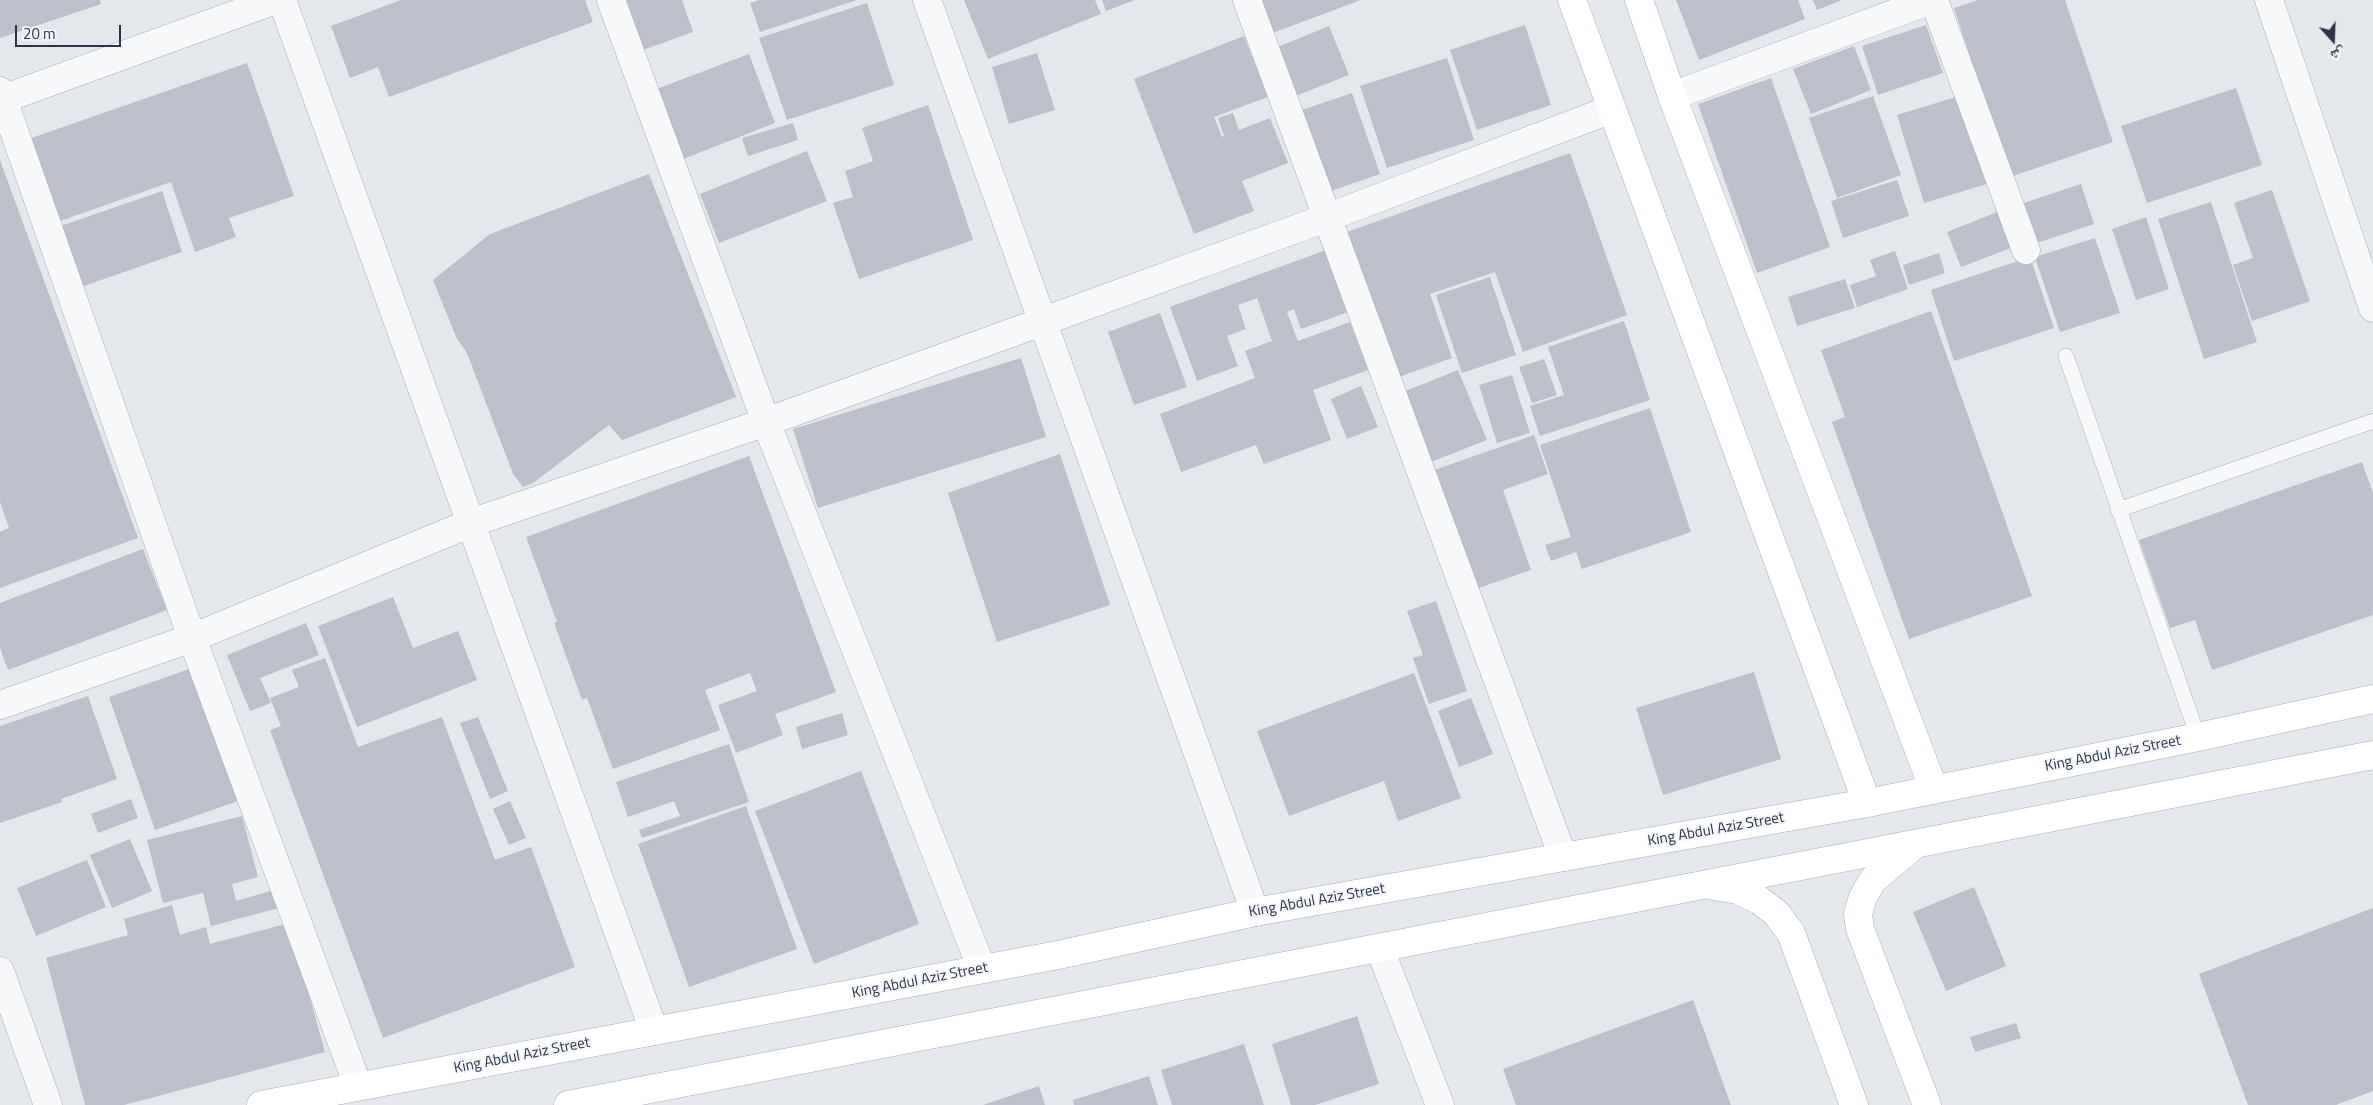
<!DOCTYPE html>
<meta charset="utf-8">
<style>
body{margin:0}
#map{position:relative;width:2373px;height:1105px;overflow:hidden;background:#e4e7ec;font-family:"Titillium Web","Noto Naskh Arabic",sans-serif}
canvas{display:block}
.north{position:absolute;left:2308px;top:15px;width:50px;height:50px;-webkit-text-stroke:4px #f4f6f9;paint-order:stroke;rotate:160deg;font-size:14px;font-weight:700;line-height:20px;text-align:center;color:#2b3445}
.north::after{content:'';display:block;margin:auto;width:18px;height:22px;background:#2b3445;clip-path:polygon(50% 0,100% 100%,50% 72%,0 100%)}
.scale{position:absolute;left:15px;top:25px;width:106px;height:22px;box-sizing:border-box;border:2px solid #2b3445;border-top:0;padding-left:6px;font-size:15px;line-height:18px;white-space:nowrap;color:#2b3445;-webkit-text-stroke:4px #f4f6f9;paint-order:stroke}
</style>
<div id="map">
<canvas width="2373" height="1105"></canvas>
<div class="north">ش</div>
<div class="scale">20 m</div>
</div>
<script>
const context = document.querySelector('canvas').getContext('2d');
context.lineJoin = 'round';
function paint(path, color) { context.fillStyle = color; context.fill(path, 'evenodd'); }
const toPath = rows => new Path2D(rows.map(r => 'M' + r).join(''));
function strokePath(path, color, width, dash) { context.strokeStyle = color; context.lineWidth = width; context.lineCap = dash ? 'butt' : 'round'; context.setLineDash(dash || []); context.stroke(path); }
function write(font, color, halo, rows, align = 'center') {
  context.font = font + ' "Titillium Web",sans-serif'; context.lineWidth = 4; context.setLineDash([]); context.textBaseline = 'middle'; context.strokeStyle = halo; context.fillStyle = color; for (const [text, x, y, turn = 0] of rows) {
    context.save(); context.translate(x, y); context.rotate((+turn || 0) * Math.PI / 180); context.textAlign = isNaN(turn) ? turn : align; if (halo) context.strokeText(text, 0, 0); context.fillText(text, 0, 0); context.restore();
  }
}
paint(toPath([
 [0,0,100,0,101,4,0,38],
 [401,0,585,0,593,22,389,97,378,67,350,78,331,26],
 [622,0,682,0,693,32,640,51],
 [759,0,857,0,760,32,750,3],
 [964,0,1095,0,1101,14,988,59],
 [1102,0,1135,0,1106,11],
 [1254,0,1361,0,1267,35],
 [1676,0,1798,0,1805,19,1699,60],
 [1813,0,1842,0,1817,10],
 [1978,0,2065,0,2113,142,2010,177,1954,8],
 [867,3,894,85,787,120,759,38],
 [1525,25,1551,105,1477,130,1450,50],
 [1926,25,1943,73,1878,95,1862,46],
 [1329,26,1349,75,1293,97,1273,49],
 [1244,36,1268,97,1214,117,1222,137,1224,136,1218,118,1233,113,1239,130,1270,118,1288,163,1242,181,1254,211,1194,234,1134,79],
 [1854,46,1871,90,1811,114,1793,69],
 [1037,53,1055,110,1009,124,992,67],
 [749,54,775,123,678,161,651,91],
 [1447,58,1474,140,1387,168,1360,86],
 [247,63,294,196,229,218,236,237,195,252,171,182,49,225,20,142],
 [1771,78,1830,247,1757,273,1698,104],
 [2236,88,2262,165,2147,203,2121,126],
 [1352,93,1380,174,1322,194,1293,113],
 [1873,96,1901,175,1837,198,1809,118],
 [1959,96,1987,184,1924,203,1897,115],
 [928,105,973,240,859,279,833,203,853,197,845,171,873,161,862,128],
 [793,123,798,140,748,156,742,138],
 [807,151,827,201,719,243,700,194],
 [1570,153,1627,315,1523,352,1495,272,1430,294,1452,358,1396,378,1344,233],
 [0,160,138,538,0,588,0,532,9,528,0,502],
 [649,174,736,397,622,440,609,425,533,483,523,487,513,474,467,353,457,339,433,280,490,234],
 [1897,180,1909,216,1843,238,1831,201],
 [2081,184,2094,224,2037,243,2024,203],
 [2272,190,2310,301,2252,321,2233,265,2253,258,2234,203],
 [162,191,182,252,75,289,55,228],
 [2211,202,2257,342,2204,359,2158,219],
 [2002,210,2016,246,1961,267,1947,232],
 [2146,217,2169,289,2136,300,2112,229],
 [2095,238,2120,313,2060,332,2035,257],
 [1326,250,1348,312,1301,329,1294,309,1287,312,1298,341,1350,322,1368,370,1313,390,1331,440,1264,464,1256,445,1181,472,1160,414,1255,378,1245,351,1272,341,1257,298,1238,305,1246,329,1227,336,1238,366,1197,381,1170,307],
 [1895,251,1908,289,1857,307,1850,285,1876,276,1870,260],
 [1939,253,1945,273,1909,285,1903,265],
 [2030,257,2054,328,1954,361,1931,290],
 [1490,277,1516,355,1462,373,1436,295],
 [1845,279,1855,308,1797,326,1788,297],
 [1931,311,2032,596,1909,639,1832,422,1845,417,1821,350],
 [1160,313,1187,387,1134,405,1108,332],
 [1624,321,1650,400,1540,436,1530,406,1564,395,1548,347],
 [1021,358,1046,437,818,508,793,429],
 [1544,359,1557,395,1532,403,1519,367],
 [1458,370,1487,440,1431,462,1403,392],
 [1512,375,1530,433,1497,443,1479,385],
 [1361,386,1378,427,1347,439,1331,399],
 [1650,408,1691,532,1582,569,1576,552,1551,561,1545,545,1571,537,1540,445],
 [1534,435,1548,474,1503,490,1531,570,1470,591,1429,472],
 [1060,454,1110,605,997,642,948,493],
 [749,456,836,692,775,714,783,735,736,753,718,705,757,691,750,673,705,690,720,730,613,769,587,698,582,700,554,623,557,622,526,537],
 [2362,462,2373,493,2373,615,2212,670,2195,620,2170,628,2139,540],
 [143,549,167,610,8,670,0,648,0,603],
 [393,597,413,648,458,631,477,680,357,727,318,626],
 [1436,601,1467,691,1429,704,1413,658,1423,655,1407,611],
 [306,623,319,655,260,678,271,703,250,711,227,655],
 [325,658,358,747,442,717,495,860,531,847,575,967,383,1038,270,730,281,726,270,698,299,687,292,670],
 [192,668,238,801,155,830,109,697],
 [1754,672,1781,759,1663,795,1636,708],
 [1414,673,1461,798,1398,821,1384,781,1289,816,1257,731],
 [88,696,117,779,61,799,62,802,0,823,0,726],
 [1471,698,1493,754,1459,767,1438,711],
 [842,713,848,735,802,749,796,727],
 [478,717,508,791,490,799,460,723],
 [729,744,749,802,642,838,639,830,680,816,674,801,628,817,616,782],
 [861,771,919,924,814,964,755,811],
 [131,799,138,818,98,833,91,814],
 [510,801,526,838,509,845,493,809],
 [746,806,797,949,689,987,638,844],
 [242,816,258,877,232,884,236,901,274,890,279,908,211,926,203,893,163,903,147,840],
 [130,839,152,891,112,908,90,855],
 [87,860,106,907,36,936,17,888],
 [1974,887,2006,966,1946,991,1913,912],
 [172,905,180,935,206,927,210,944,289,923,325,1052,124,1105,85,1105,46,958,128,935,124,919],
 [2373,908,2373,1091,2336,1105,2248,1105,2199,974],
 [1693,1000,1731,1105,1516,1105,1503,1069],
 [1357,1016,1379,1084,1315,1105,1291,1105,1272,1044],
 [2016,1023,2021,1038,1975,1052,1970,1037],
 [1244,1044,1264,1105,1172,1105,1161,1070],
 [1149,1076,1158,1105,1074,1105,1073,1100],
 [1039,1086,1045,1105,983,1105]
]), '#bbc0ca');
const lane = toPath([
 [2066,356,2198,737],
 [2118,510,2373,421]
]);
const street = toPath([
 [282,0,654,1031],
 [611,0,766,422,982,969],
 [927,0,1255,912],
 [1247,0,1563,857],
 [1934,0,2026,250],
 [2269,0,2373,308],
 [0,91,192,638,358,1086],
 [1672,96,1931,0],
 [0,100,275,0],
 [0,705,192,638,471,523,766,422,1044,321,1326,218,1612,109],
 [1380,949,1440,1105],
 [0,971,48,1105]
]);
const secondary = toPath([
 [1572,0,1867,803],
 [1639,0,1672,96,1934,790],
 [1913,846,1873,880,1863,897,1858,914,1860,929,1927,1105],
 [1714,886,1738,890,1759,900,1776,913,1791,933,1854,1105],
 [261,1105,1058,955,1255,912,1867,803,2198,737,2373,699],
 [568,1105,2373,755]
]);
strokePath(lane, '#a9aeb7', 16);
strokePath(street, '#a9aeb7', 29);
strokePath(secondary, '#a9aeb7', 29);
strokePath(lane, '#f7f8fa', 15);
strokePath(street, '#f7f8fa', 28);
strokePath(secondary, '#fff', 28);
write('15px', '#2b3445', '#f4f6f9', [
 ["King Abdul Aziz Street",2113,754,-11],
 ["King Abdul Aziz Street",1716,830,-10],
 ["King Abdul Aziz Street",1317,901,-10],
 ["King Abdul Aziz Street",920,981,-11],
 ["King Abdul Aziz Street",522,1056,-11]
]);
</script>
